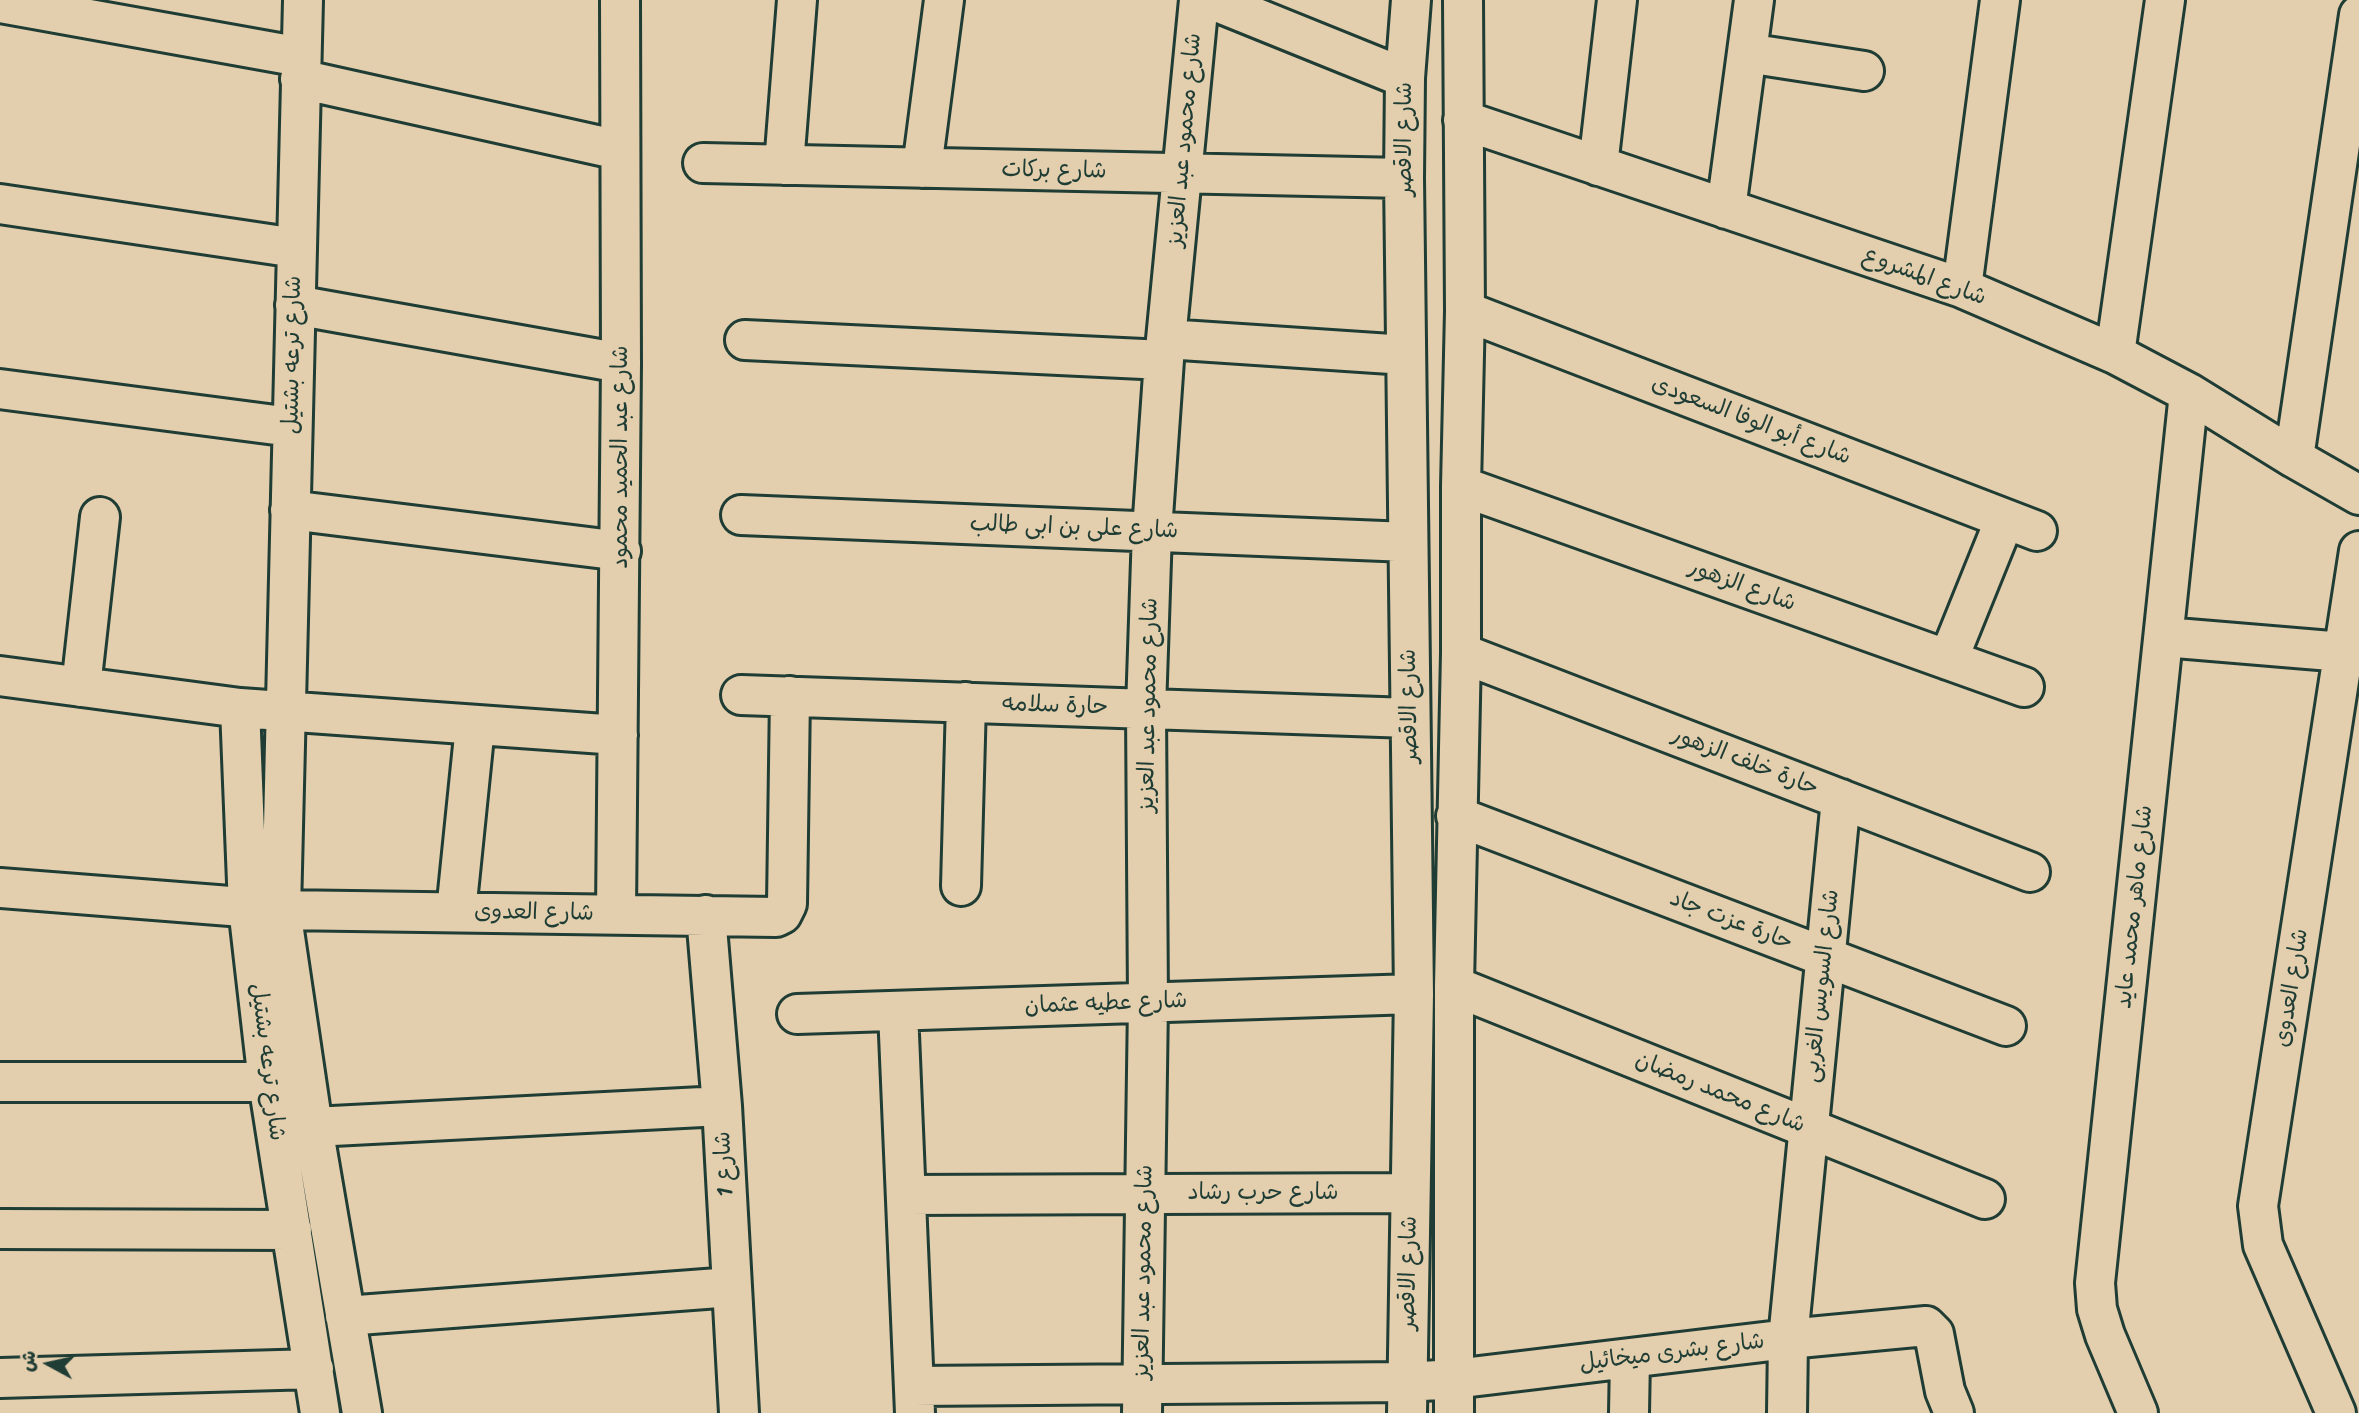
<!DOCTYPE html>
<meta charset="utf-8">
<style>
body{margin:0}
#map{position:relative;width:2359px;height:1413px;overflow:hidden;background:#e3cead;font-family:Sriracha,"Playpen Sans Arabic",sans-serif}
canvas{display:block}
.north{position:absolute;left:14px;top:1329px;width:70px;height:70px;-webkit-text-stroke:5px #e3cead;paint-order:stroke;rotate:278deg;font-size:19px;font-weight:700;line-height:28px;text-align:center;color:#1f3d34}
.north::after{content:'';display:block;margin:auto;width:24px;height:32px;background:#1f3d34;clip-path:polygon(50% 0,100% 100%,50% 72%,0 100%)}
</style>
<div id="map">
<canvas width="2359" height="1413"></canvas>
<div class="north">ش</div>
</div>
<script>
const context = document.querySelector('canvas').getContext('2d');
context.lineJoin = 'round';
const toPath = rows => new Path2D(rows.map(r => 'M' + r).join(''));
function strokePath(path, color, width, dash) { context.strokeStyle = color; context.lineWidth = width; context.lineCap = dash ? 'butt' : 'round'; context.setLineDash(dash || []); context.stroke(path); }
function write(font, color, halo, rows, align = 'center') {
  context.font = font + ' Sriracha,"Playpen Sans Arabic",sans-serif'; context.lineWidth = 5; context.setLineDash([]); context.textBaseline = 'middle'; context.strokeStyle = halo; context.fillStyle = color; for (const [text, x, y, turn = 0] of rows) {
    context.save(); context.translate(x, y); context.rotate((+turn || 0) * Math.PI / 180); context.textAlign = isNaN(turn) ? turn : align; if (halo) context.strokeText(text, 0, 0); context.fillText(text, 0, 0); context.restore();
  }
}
const minor = toPath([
 [303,0,281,910,313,1127,362,1413],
 [1212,0,1405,78],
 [0,3,301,57],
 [1747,53,1864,71],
 [300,79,619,150],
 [1463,120,1962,288,2115,354,2189,393,2294,458,2359,495],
 [703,163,1404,178],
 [784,165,797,0],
 [1598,166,1617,0],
 [922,168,944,0],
 [0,204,296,248],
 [1726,209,1754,0],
 [1962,288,2000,0],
 [295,305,621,363],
 [1465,311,2037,531],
 [1166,339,1406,355],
 [745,340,1164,360],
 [2115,354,2165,0],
 [0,389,291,427],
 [2294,458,2359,15],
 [1461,486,2024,687],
 [290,510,621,551],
 [741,515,1408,542],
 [2164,637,2343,652],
 [1461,653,2030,872],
 [1948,660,2005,519],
 [0,676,240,708,618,735],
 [81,687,100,517],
 [741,695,1410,718],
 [240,708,248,907,268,1082,320,1413],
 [1456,816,2006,1026],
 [961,886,966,702],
 [0,888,281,910,776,917,782,914,787,904,790,696],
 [456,912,475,726],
 [616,913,621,363,620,0],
 [706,915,722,1106,739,1413],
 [1454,986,1985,1199],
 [898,1011,915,1413],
 [797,1014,1414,994],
 [0,1082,268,1082],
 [313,1127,722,1106],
 [906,1195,1410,1193],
 [0,1229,292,1230],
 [345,1316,732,1287],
 [0,1378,314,1369],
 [914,1386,1407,1382,1454,1379,1788,1339,1926,1326,1934,1334,1945,1391,1954,1413],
 [1142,1413,1148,1003,1146,709,1152,531,1164,360,1199,0],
 [1407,1413,1414,994,1404,178,1405,78,1411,0],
 [1454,1413,1454,986,1461,653,1461,486,1465,311,1463,0],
 [1629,1413,1630,1358],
 [1787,1413,1788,1339,1841,799],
 [2138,1413,2105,1335,2097,1309,2095,1283,2189,393],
 [2336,1413,2263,1245,2258,1206,2359,551]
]);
strokePath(minor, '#1f3d34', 44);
strokePath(minor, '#e3cead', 38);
write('23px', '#1f3d34', '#e3cead', [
 ["شارع الاقصر",1405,139,-90],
 ["شارع محمود عبد العزيز",1185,140,-85],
 ["شارع بركات",1054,171,1],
 ["شارع المشروع",1924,277,20],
 ["شارع ترعه بشتيل",293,355,-89],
 ["شارع أبو الوفا السعودى",1751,421,21],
 ["شارع عبد الحميد محمود",621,457,-90],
 ["شارع على بن ابى طالب",1074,528,2],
 ["شارع الزهور",1742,586,20],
 ["شارع محمود عبد العزيز",1149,705,-89],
 ["حارة سلامه",1055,706,2],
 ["شارع الاقصر",1410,706,-91],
 ["حارة خلف الزهور",1745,762,21],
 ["شارع ماهر محمد عايد",2135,907,-84],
 ["شارع العدوى",534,913,1],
 ["حارة عزت جاد",1731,921,21],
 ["شارع السويس الغربى",1822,986,-84],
 ["شارع العدوى",2292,988,-81],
 ["شارع عطيه عثمان",1106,1004,-2],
 ["شارع ترعه بشتيل",267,1062,83],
 ["شارع محمد رمضان",1720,1093,22],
 ["شارع 1",725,1164,-93],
 ["شارع حرب رشاد",1263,1193],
 ["شارع محمود عبد العزيز",1144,1272,-89],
 ["شارع الاقصر",1409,1273,-89],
 ["شارع بشرى ميخائيل",1672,1353,-7]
]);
</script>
